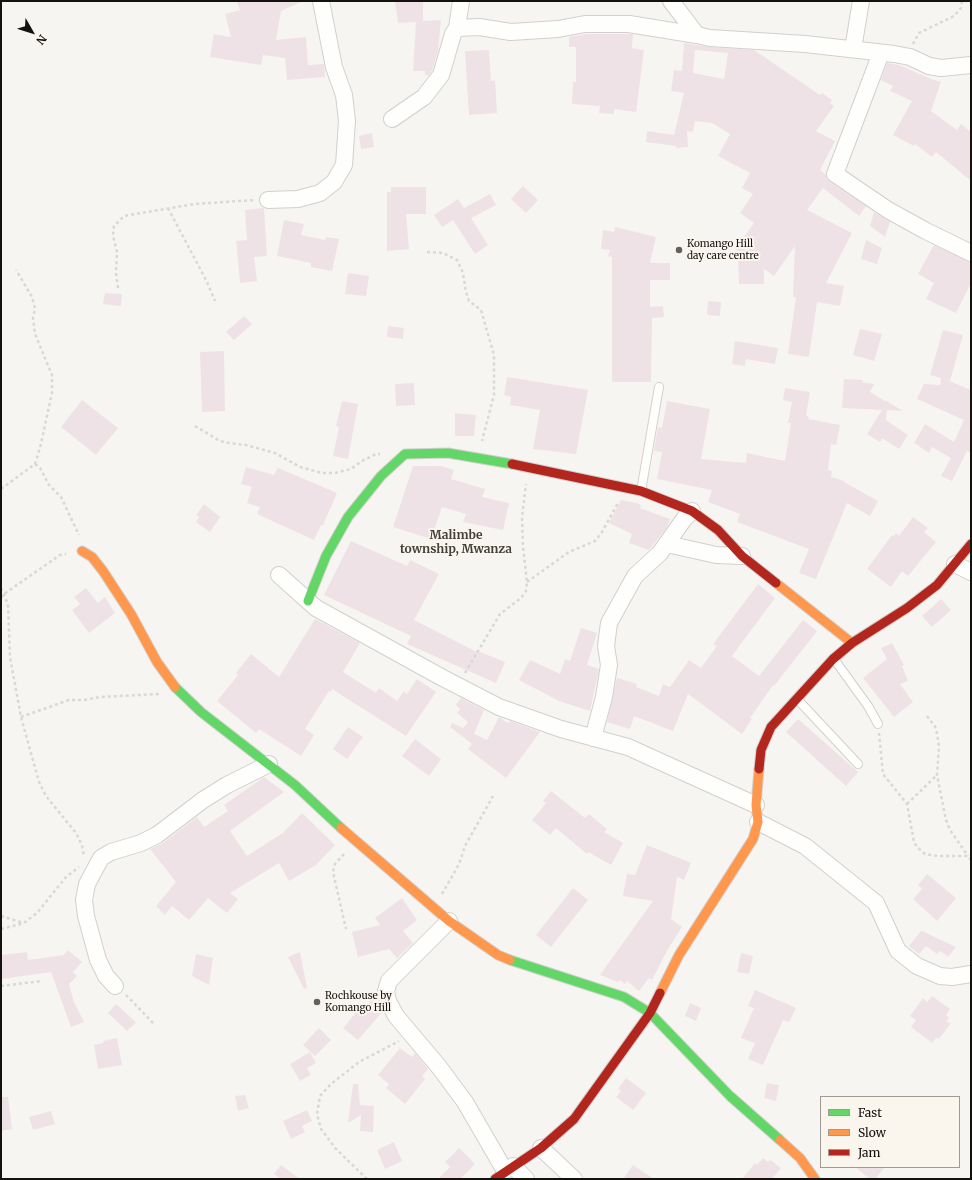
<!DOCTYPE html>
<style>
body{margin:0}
#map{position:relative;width:972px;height:1180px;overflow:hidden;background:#f7f5f1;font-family:Merriweather,serif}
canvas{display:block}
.frame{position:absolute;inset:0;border:2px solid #13120f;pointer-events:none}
.legend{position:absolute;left:820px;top:1096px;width:140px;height:72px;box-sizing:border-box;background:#faf6ee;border:1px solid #9e9b95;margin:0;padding:5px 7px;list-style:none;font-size:12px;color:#13120f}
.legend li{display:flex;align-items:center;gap:8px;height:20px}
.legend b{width:20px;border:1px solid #9e9b95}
.north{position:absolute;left:12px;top:12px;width:40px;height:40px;-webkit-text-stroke:3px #faf6ee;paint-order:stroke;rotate:129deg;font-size:11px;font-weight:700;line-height:16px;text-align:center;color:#13120f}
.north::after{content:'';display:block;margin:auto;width:14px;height:18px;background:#13120f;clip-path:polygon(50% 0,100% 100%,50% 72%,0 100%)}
</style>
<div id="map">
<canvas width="972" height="1180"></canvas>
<div class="frame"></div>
<ul class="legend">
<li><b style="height:5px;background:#63d668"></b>Fast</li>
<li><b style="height:5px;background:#ff974d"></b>Slow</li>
<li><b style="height:5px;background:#b3261e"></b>Jam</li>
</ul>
<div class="north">N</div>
</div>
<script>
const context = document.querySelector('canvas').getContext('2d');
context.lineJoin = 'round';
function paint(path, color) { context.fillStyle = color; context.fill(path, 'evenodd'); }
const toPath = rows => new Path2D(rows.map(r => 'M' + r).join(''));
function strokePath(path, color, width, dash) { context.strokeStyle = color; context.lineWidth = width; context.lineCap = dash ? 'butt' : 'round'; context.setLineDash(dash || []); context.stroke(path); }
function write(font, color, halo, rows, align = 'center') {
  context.font = font + ' Merriweather,serif'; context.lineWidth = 4; context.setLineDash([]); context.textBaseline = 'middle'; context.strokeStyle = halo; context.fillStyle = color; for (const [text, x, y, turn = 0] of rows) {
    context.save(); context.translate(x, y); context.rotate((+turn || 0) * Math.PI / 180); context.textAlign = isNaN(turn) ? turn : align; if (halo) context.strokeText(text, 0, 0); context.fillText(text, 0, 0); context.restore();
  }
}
paint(toPath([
 [237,1,303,1,281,11,276,40,306,37,308,65,324,64,325,77,287,80,285,58,263,55,261,65,210,57,214,34,231,37,225,14,240,10],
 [395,1,423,1,423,21,441,20,438,51,432,71,429,75,425,75,425,71,413,71,416,22,398,23],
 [586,34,633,34,632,48,644,50,636,112,614,109,614,114,599,113,600,106,572,104,573,82,576,82,576,47,569,47,569,37],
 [684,43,709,47,754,50,820,95,822,93,832,100,830,103,834,106,816,131,835,141,820,170,826,175,830,182,866,206,859,216,823,188,807,210,852,233,826,283,844,286,840,306,817,302,809,357,788,354,796,297,793,297,795,246,774,276,764,269,764,284,739,284,738,256,741,253,735,249,754,223,740,213,753,194,742,188,750,173,718,156,730,134,712,123,695,121,693,132,687,131,688,147,676,148,676,146,646,142,647,131,674,135,684,93,671,91,674,70,682,71],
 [695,50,728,53,724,79,693,73],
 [489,50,491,81,495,80,497,113,469,115,465,51],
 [887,63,899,65,931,79,941,82,931,111,957,130,961,124,971,132,971,181,936,152,932,157,915,144,914,146,893,135,912,101,890,91,893,86,881,80],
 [372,133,374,147,361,149,359,136],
 [523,186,538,200,526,213,511,199],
 [391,187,426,187,426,214,406,214,409,249,387,251,387,192,391,192],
 [490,194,496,205,471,218,488,245,475,254,453,220,442,227,434,215,458,199,464,208],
 [264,208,267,256,254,257,257,281,240,283,236,241,247,240,245,210],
 [874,212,890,222,885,237,870,226],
 [284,220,304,224,301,235,325,240,326,237,339,239,332,271,311,267,311,263,277,256],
 [615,227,656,237,650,263,670,263,670,280,650,280,650,307,663,306,664,317,652,318,651,382,612,382,612,257,608,256,610,250,601,249,603,230,614,232],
 [866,240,882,248,877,264,861,259],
 [934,245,971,262,971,283,956,313,926,299,934,283,918,274],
 [348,273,369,276,366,296,345,294],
 [105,293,122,294,121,306,103,304],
 [708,301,721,302,720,316,707,315],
 [244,316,252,324,234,340,226,332],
 [388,326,404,328,403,339,387,337],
 [860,329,882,334,874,361,853,355],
 [943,330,963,335,950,381,947,380,971,390,971,453,967,451,952,481,941,476,951,458,932,447,929,453,914,443,925,424,954,442,964,420,917,399,924,384,940,385,941,378,930,375],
 [735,341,778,348,775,364,746,359,745,366,732,364],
 [224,351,225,411,202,412,200,352],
 [507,377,588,390,576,454,533,449,540,410,510,405,511,397,504,395],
 [844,379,863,380,862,382,874,384,870,392,887,402,889,398,888,402,903,411,887,410,886,420,908,435,899,449,882,438,880,442,867,434,882,410,842,408],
 [414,383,415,405,396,406,395,384],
 [785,388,810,392,806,416,809,417,808,419,840,425,836,445,831,444,828,470,832,471,831,477,844,481,844,482,878,501,870,516,847,503,816,579,799,573,809,549,737,522,740,514,708,502,712,490,657,479,662,452,654,451,658,427,662,428,667,401,710,409,701,459,746,463,747,453,785,461,791,423,788,423,792,402,783,400],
 [82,400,118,428,96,455,61,427],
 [342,401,358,404,348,459,333,456,339,427,336,426],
 [455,413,476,415,474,436,455,436],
 [413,466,441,466,454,470,451,479,485,489,482,497,509,503,503,530,463,522,466,514,442,507,431,539,393,527],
 [246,467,274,475,278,468,337,493,323,525,321,525,314,540,257,514,260,507,247,503,252,487,241,484],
 [621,500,637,503,641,505,640,508,670,519,667,527,649,550,629,543,632,534,609,523],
 [204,504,220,517,210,532,196,522,199,517,196,515],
 [913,517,928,528,924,532,936,542,908,576,902,571,891,587,867,569,892,535,894,536,896,533,899,536],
 [351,541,407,566,410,560,439,574,414,620,479,653,480,652,505,662,496,683,407,644,411,636,324,595],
 [758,584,775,598,732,656,759,676,803,620,817,631,774,686,773,685,750,718,752,719,742,734,688,694,673,731,634,716,630,729,607,722,617,678,637,684,636,687,659,696,663,684,670,687,689,660,701,668,717,646,713,644],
 [86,588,98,603,105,597,115,613,89,633,72,610,80,604,74,597],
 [941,599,951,610,932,627,922,616],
 [315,619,360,643,343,672,376,693,379,688,397,701,404,691,407,694,417,679,436,692,406,736,332,689,331,692,329,691,305,729,314,735,301,756,259,729,256,733,217,701,238,675,236,673,251,654,279,677],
 [581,628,597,633,587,665,599,669,590,711,559,701,519,680,530,660,560,674,565,659,570,661],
 [892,643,904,665,902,666,908,681,900,684,913,702,894,717,863,678,887,659,881,648],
 [461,698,484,710,474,734,487,740,499,717,508,723,510,721,540,732,506,778,468,749,472,744,450,727,452,723,463,728,468,722,457,713,460,709,456,705],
 [798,719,858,772,846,786,786,732],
 [348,727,363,737,347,759,333,749],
 [415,739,441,759,429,776,402,756],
 [264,777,284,792,230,831,247,856,284,832,302,813,335,845,316,865,289,881,279,863,230,893,238,899,227,913,208,898,189,920,172,906,165,915,156,906,176,882,150,849,163,843,197,817,204,827,228,811,224,805],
 [551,791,585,818,589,814,607,829,604,832,623,843,611,865,588,852,587,854,556,828,550,835,532,820,546,803,543,801],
 [647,845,691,863,684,880,677,877,671,919,682,927,668,949,652,980,649,978,639,991,627,981,625,984,620,980,618,982,600,975,653,901,623,896,627,874,635,875],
 [927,874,956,898,937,921,913,899,922,889,918,885],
 [573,888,588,900,551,947,536,935],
 [402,898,417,920,403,931,413,943,397,958,389,949,358,957,352,932,380,925,375,918],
 [921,931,922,931,956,947,948,957,941,951,937,954,926,946,919,954,909,946],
 [68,950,82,962,73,972,77,976,69,984,74,1002,84,1022,71,1027,51,972,2,979,1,970,1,955,27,952,28,960,64,955],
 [300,952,307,988,304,989,288,957],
 [741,953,753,956,749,974,737,972],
 [196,954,213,958,209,985,192,976],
 [755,990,796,1008,789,1022,783,1020,763,1065,748,1059,755,1043,741,1038,754,1008,748,1006],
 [932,996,950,1009,946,1015,949,1018,946,1022,951,1023,939,1039,936,1038,932,1043,911,1027,916,1020,910,1016,923,998,927,1002],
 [372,999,380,1005,383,1011,358,1040,343,1028,363,1004,366,1007],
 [690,1003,701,1008,696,1021,685,1016],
 [116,1004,136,1022,127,1031,108,1013],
 [319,1028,331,1040,315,1056,303,1045],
 [117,1038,122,1065,98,1069,94,1045,104,1043,103,1041],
 [400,1048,412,1057,415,1053,428,1069,422,1076,425,1079,405,1104,386,1088,389,1084,378,1075],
 [310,1052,316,1063,307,1068,311,1075,300,1081,290,1064],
 [626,1078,646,1093,633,1110,616,1097,621,1091,618,1089],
 [767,1083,779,1085,776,1101,764,1098],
 [353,1084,358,1084,360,1105,374,1106,373,1132,360,1131,361,1115,348,1123],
 [245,1095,249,1108,238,1111,235,1096],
 [1,1097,8,1097,12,1129,1,1131],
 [307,1110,312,1121,302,1126,305,1132,291,1139,283,1121],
 [51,1111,55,1124,33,1130,29,1117],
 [394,1142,402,1161,385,1169,377,1150],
 [459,1148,475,1164,460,1179,438,1179,450,1167,445,1162],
 [763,1158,768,1162,770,1160,781,1168,772,1179,742,1179,755,1163,757,1165],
 [281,1165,300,1179,281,1179,274,1174],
 [633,1165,654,1179,623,1179],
 [855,1167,885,1167,875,1179,870,1179]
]), '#efe2e6');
const lane = toPath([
 [641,491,659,387],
 [834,659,868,706,878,724],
 [798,700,858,764]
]);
const street = toPath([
 [671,1,697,35,710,38,805,44,894,54,910,57,929,66,941,68,971,65],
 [457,28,461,1],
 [853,49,861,1],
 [881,53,835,174,888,210,926,231,971,253],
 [392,119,424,97,441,75,453,34,457,28,479,27,511,32,558,29,585,24,629,24,697,35],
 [268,200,298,199,320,193,334,182,344,165,347,121,344,95,334,67,321,1],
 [667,544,716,555,742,556],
 [955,564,971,572],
 [279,575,316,608,441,677,499,707,561,729,628,747,756,805],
 [593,738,604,697,609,665,606,646,609,623,635,576,660,553,684,519,692,511],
 [758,822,805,846,876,903,898,951,917,966,940,976,952,977,971,974],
 [449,921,389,981,386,991,388,1001,396,1016,439,1067,465,1102,505,1171],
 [115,986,106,976,98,960,86,916,84,900,87,884,101,858,111,852,141,843,157,835,203,800,227,785,269,764],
 [541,1148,574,1179],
 [513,1166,526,1179]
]);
const fast = toPath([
 [308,601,326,556,348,517,381,476,405,454,448,453,512,464],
 [175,687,201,712,295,785,341,828],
 [510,960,624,997,650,1013,730,1096,780,1140]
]);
const slow = toPath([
 [82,551,92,557,103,571,131,614,157,662,175,687],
 [776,583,852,643],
 [341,828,449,921,498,955,510,960],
 [660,993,679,955,753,839,758,822,756,805,759,769],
 [780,1140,800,1158,815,1179]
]);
const jam = toPath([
 [512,464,641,491,692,511,718,530,742,556,776,583],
 [759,769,761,750,771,727,833,659,852,643,907,608,937,585,971,544],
 [495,1179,541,1148,574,1119,650,1013,660,993]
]);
strokePath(lane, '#d2d0ce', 10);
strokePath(street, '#d2d0ce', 18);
strokePath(fast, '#d2d0ce', 11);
strokePath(slow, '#d2d0ce', 11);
strokePath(jam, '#d2d0ce', 11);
strokePath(toPath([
 [179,1,180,1],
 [913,44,919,33,954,16,961,8,962,1],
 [168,208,207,282,215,301],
 [427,252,443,253,457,260,463,273,466,292,469,301,481,310,485,324,494,355,494,395,482,441],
 [118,288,116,273,117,252,113,236,114,226,124,216,194,204,255,200],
 [195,426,220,441,229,443,246,445,275,453,300,467,322,473,335,473,351,469,362,461,376,454,380,454],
 [35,464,40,468,49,485,61,497,79,535],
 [1,489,35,464,40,448,52,393,52,375,35,334,33,318,35,308,32,297,16,270],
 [527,582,569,552,595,541,602,532,618,503],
 [1,588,8,604,10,657,21,717,39,782,46,796,76,833,82,845,84,857],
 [1,598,4,594,60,555,66,554],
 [465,673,500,614,521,598,526,591,527,582,523,547,522,518,526,484],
 [927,716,936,728,939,746,937,775,946,820,950,830,968,856],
 [21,717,69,700,84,700,100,697,160,694],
 [879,733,883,774,907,804,914,842,917,847,925,854,938,856,968,856,971,860],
 [907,804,937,775],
 [344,854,335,864,333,872,346,929],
 [442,894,459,864,465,846,493,796],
 [1,916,24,923],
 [1,929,24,923,37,913,66,877,79,867],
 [1,986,42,981],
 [126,995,155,1025],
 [367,1179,336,1149,321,1129,317,1114,320,1096,331,1084,359,1062,399,1041]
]), '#d8d8d7', 2.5, [3, 3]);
strokePath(lane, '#fefefd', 8);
strokePath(street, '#fefefd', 16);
strokePath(fast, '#63d668', 9);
strokePath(slow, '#ff974d', 9);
strokePath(jam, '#b3261e', 9);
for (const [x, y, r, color] of [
 [679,250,4,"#63615e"],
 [317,1002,4,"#63615e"]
]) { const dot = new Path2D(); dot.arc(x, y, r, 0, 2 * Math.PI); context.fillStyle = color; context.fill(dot); strokePath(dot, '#faf6ee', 1.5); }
write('10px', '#13120f', '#faf6ee', [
 ["Komango Hill",687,244],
 ["day care centre",687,256],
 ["Rochkouse by",325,996],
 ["Komango Hill",325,1008]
], 'left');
write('bold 12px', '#43403a', '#faf6ee', [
 ["Malimbe",456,536],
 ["township, Mwanza",456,550]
]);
</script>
